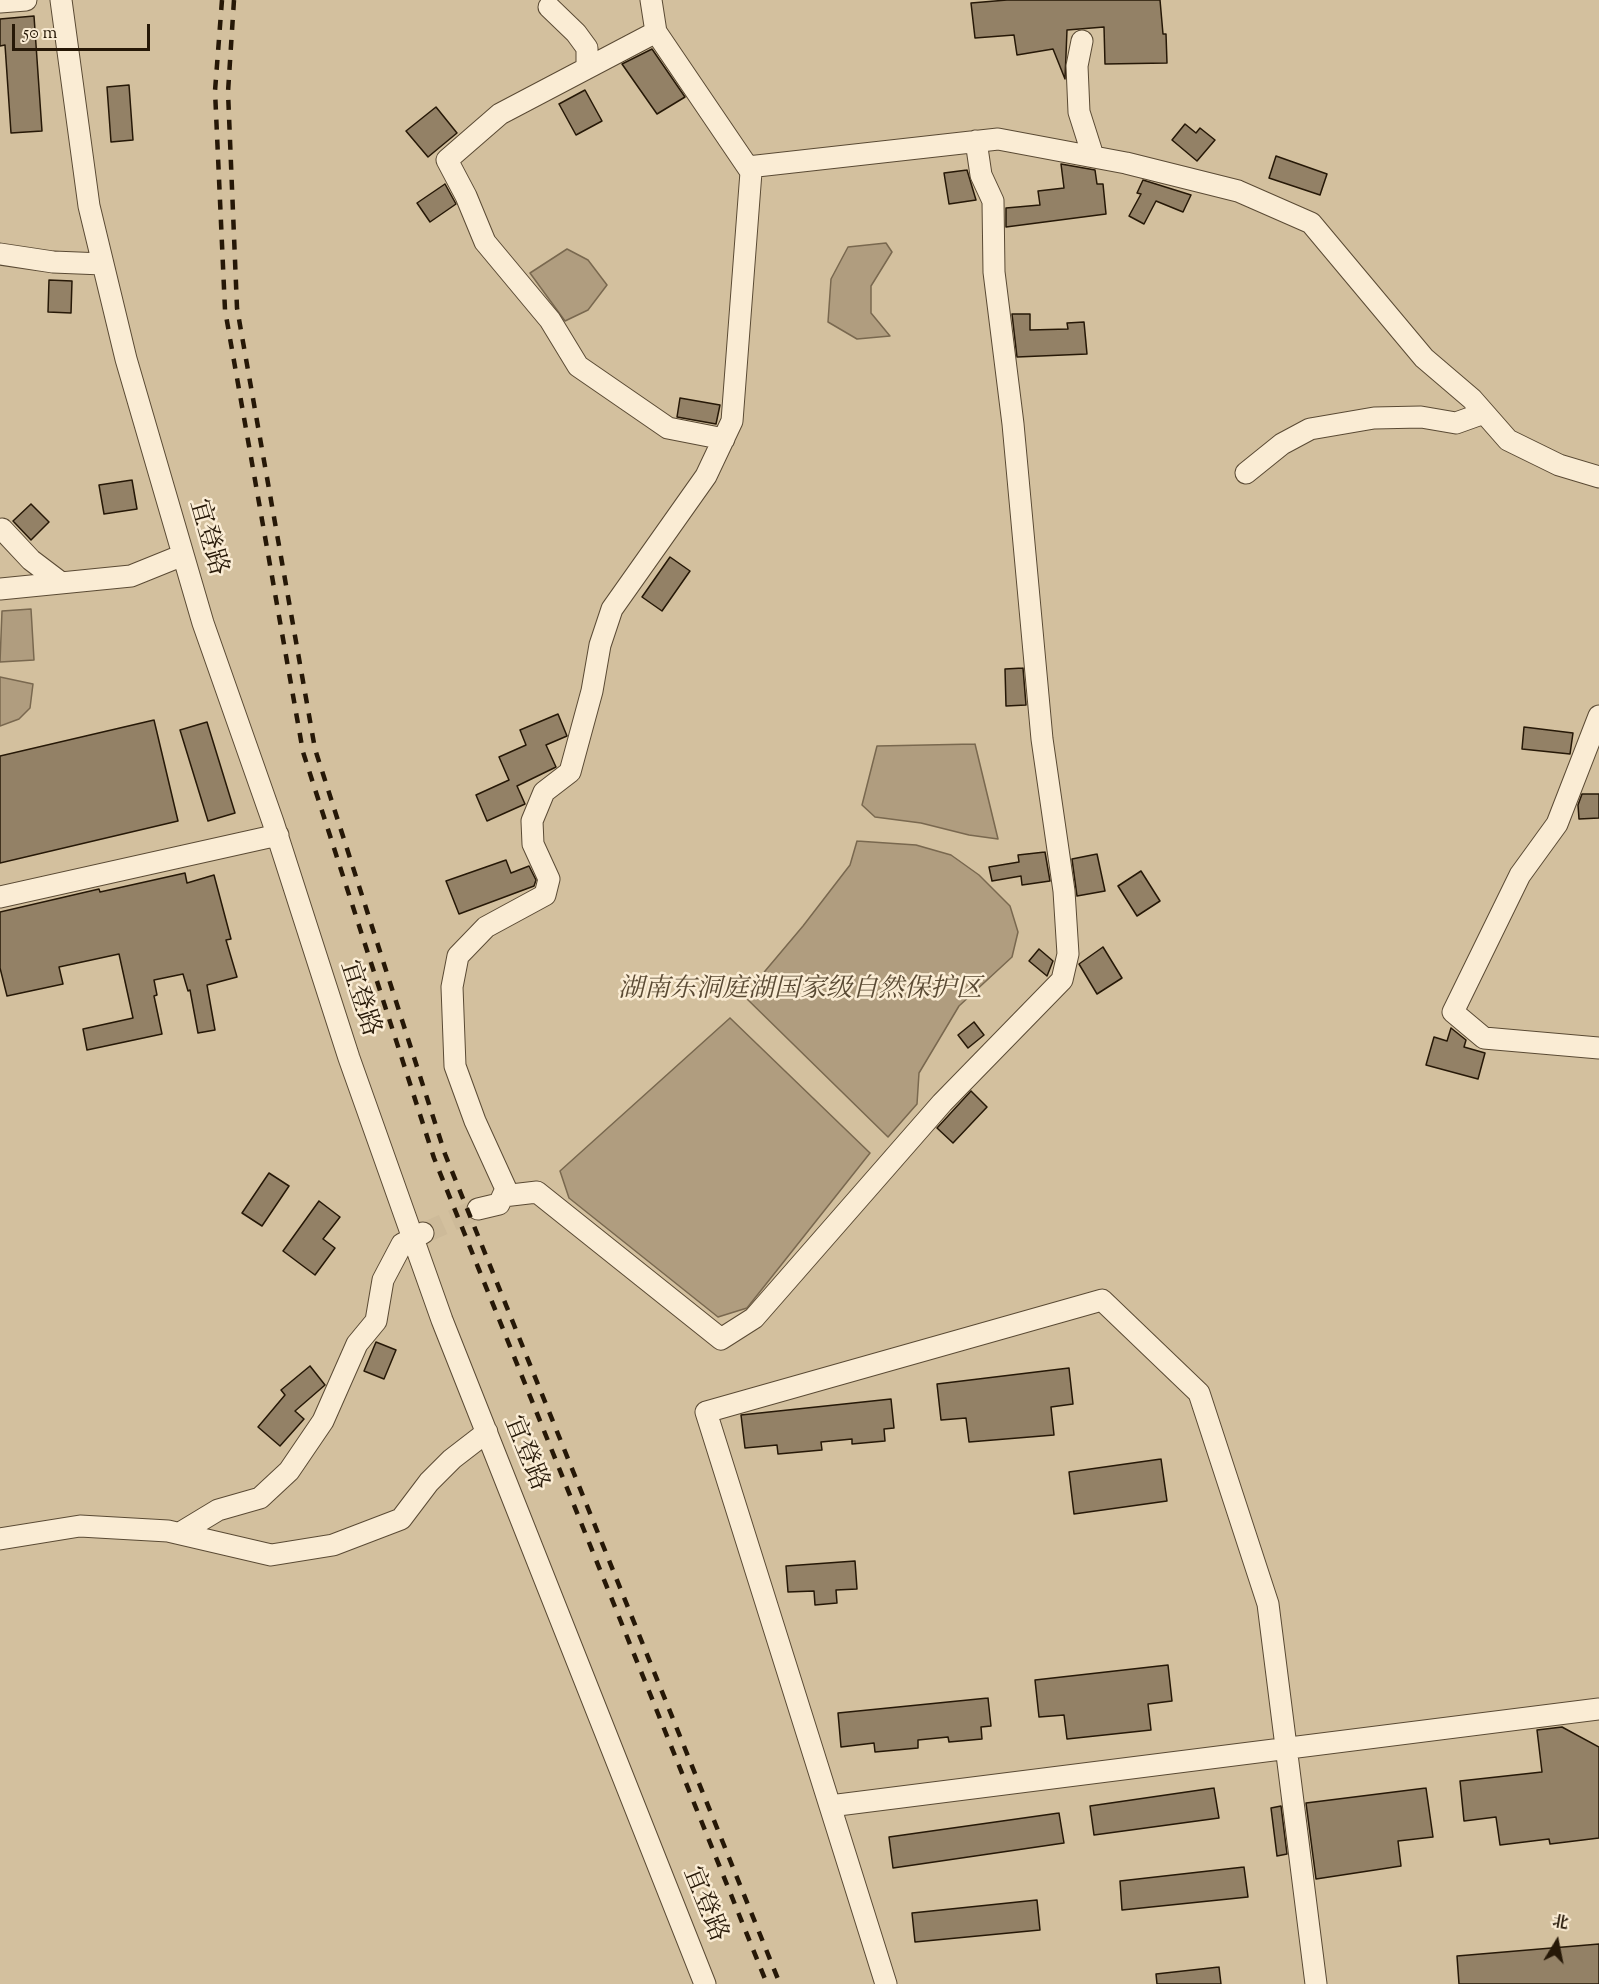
<!DOCTYPE html>
<meta charset="utf-8">
<style>
body{margin:0}
#map{position:relative;width:1599px;height:1984px;overflow:hidden;background:#f7e2bd;font-family:"Sorts Mill Goudy","Noto Serif SC",serif}
canvas{display:block}
.north{position:absolute;left:1527px;top:1912px;width:60px;height:60px;-webkit-text-stroke:4px #faecd4;paint-order:stroke;rotate:10deg;font-size:16px;font-weight:700;line-height:24px;text-align:center;color:#261807}
.north::after{content:'';display:block;margin:auto;width:21px;height:27px;background:#261807;clip-path:polygon(50% 0,100% 100%,50% 72%,0 100%)}
.scale{position:absolute;left:12px;top:24px;width:138px;height:27px;box-sizing:border-box;border:3px solid #261807;border-top:0;padding-left:8px;font-size:18px;line-height:21px;white-space:nowrap;color:#261807;-webkit-text-stroke:4px #faecd4;paint-order:stroke}
</style>
<div id="map">
<canvas width="1599" height="1984"></canvas>
<div class="north">北</div>
<div class="scale">50 m</div>
</div>
<script>
const context = document.querySelector('canvas').getContext('2d');
context.lineJoin = 'round';
function paint(path, color) { context.fillStyle = color; context.fill(path, 'evenodd'); }
const toPath = rows => new Path2D(rows.map(r => 'M' + r).join(''));
function strokePath(path, color, width, dash) { context.strokeStyle = color; context.lineWidth = width; context.lineCap = dash ? 'butt' : 'round'; context.setLineDash(dash || []); context.stroke(path); }
function write(font, color, halo, rows, align = 'center') {
  context.font = font + ' "Sorts Mill Goudy","Noto Serif SC",serif'; context.lineWidth = 5; context.setLineDash([]); context.textBaseline = 'middle'; context.strokeStyle = halo; context.fillStyle = color; for (const [text, x, y, turn = 0] of rows) {
    context.save(); context.translate(x, y); context.rotate((+turn || 0) * Math.PI / 180); context.textAlign = isNaN(turn) ? turn : align; if (halo) context.strokeText(text, 0, 0); context.fillText(text, 0, 0); context.restore();
  }
}
paint(toPath([
 [0,0,1599,0,1599,1984,0,1984]
]), '#d3c09e');
const water = toPath([
 [886,243,892,252,871,286,871,313,890,336,857,339,828,322,831,279,848,247,886,243],
 [567,249,588,260,607,285,588,310,565,321,530,273,567,249],
 [31,609,34,660,0,662,2,611,31,609],
 [0,677,33,684,30,708,19,719,0,726,0,677],
 [975,744,998,839,969,835,921,823,875,817,862,805,877,746,975,744],
 [857,841,916,845,951,855,979,875,1010,906,1018,932,1012,957,959,1006,919,1073,917,1104,888,1137,744,996,803,926,850,865,857,841],
 [730,1018,870,1153,747,1308,718,1317,569,1198,560,1171,730,1018]
]);
paint(water, '#b09d7f');
strokePath(water, '#79684f', 1.5);
const building = toPath([
 [1007,0,1160,0,1163,34,1166,34,1167,63,1105,64,1104,27,1067,30,1065,79,1053,49,1017,55,1014,35,975,38,971,3,1007,0],
 [34,16,42,131,11,133,5,45,0,46,0,19,34,16],
 [652,49,685,97,657,114,622,64,652,49],
 [129,85,133,140,111,142,107,87,129,85],
 [585,90,602,121,576,135,559,104,585,90],
 [436,107,457,133,428,157,406,131,436,107],
 [1185,124,1196,133,1200,128,1215,140,1197,161,1172,140,1185,124],
 [1276,156,1327,174,1320,195,1269,178,1276,156],
 [1061,164,1095,170,1097,184,1103,184,1106,214,1006,227,1006,208,1040,205,1038,191,1064,188,1061,164],
 [967,170,976,200,949,204,944,173,967,170],
 [1143,180,1191,195,1183,212,1156,201,1144,224,1129,216,1141,194,1137,193,1143,180],
 [445,184,456,204,430,222,417,203,445,184],
 [49,280,72,281,71,313,48,312,49,280],
 [1012,314,1030,314,1030,330,1068,329,1067,323,1084,322,1087,354,1017,357,1012,314],
 [680,398,720,405,716,424,677,417,680,398],
 [132,480,137,509,104,514,99,485,132,480],
 [31,504,49,522,31,540,13,521,31,504],
 [670,557,690,571,662,611,642,597,670,557],
 [1023,668,1026,705,1006,706,1005,669,1023,668],
 [558,714,567,736,546,745,556,767,517,786,525,804,487,821,476,795,509,780,499,757,526,745,520,730,558,714],
 [154,720,178,821,0,863,0,756,154,720],
 [207,722,235,813,208,821,180,730,207,722],
 [1524,727,1573,733,1570,754,1522,749,1524,727],
 [1582,794,1599,794,1599,818,1579,819,1578,805,1582,794],
 [1045,852,1050,881,1022,885,1021,876,992,881,989,867,1019,862,1018,855,1045,852],
 [1097,854,1105,891,1077,896,1072,859,1097,854],
 [506,860,511,873,529,866,536,880,534,886,459,914,446,881,506,860],
 [1141,871,1160,901,1137,916,1118,886,1141,871],
 [185,873,187,883,214,875,231,939,226,940,237,977,207,985,215,1030,198,1033,190,990,188,991,183,974,154,980,157,995,154,996,162,1034,87,1050,83,1029,133,1018,119,954,59,967,63,984,7,996,0,968,0,912,99,889,100,892,185,873],
 [1103,947,1122,978,1097,994,1079,964,1103,947],
 [1039,949,1053,961,1047,976,1029,961,1039,949],
 [974,1022,984,1035,968,1048,958,1035,974,1022],
 [1451,1028,1466,1040,1464,1047,1485,1053,1478,1079,1426,1065,1434,1037,1447,1041,1451,1028],
 [971,1091,987,1107,953,1143,937,1128,971,1091],
 [269,1173,289,1186,262,1226,242,1213,269,1173],
 [319,1201,340,1217,323,1239,335,1248,315,1275,283,1251,319,1201],
 [376,1342,396,1350,384,1379,364,1371,376,1342],
 [310,1366,325,1385,295,1411,304,1419,280,1446,258,1427,285,1395,281,1390,310,1366],
 [1069,1368,1073,1404,1051,1407,1054,1435,969,1442,966,1418,941,1420,937,1384,1069,1368],
 [891,1399,894,1428,884,1429,885,1441,852,1444,852,1439,821,1442,822,1450,778,1454,777,1445,745,1448,741,1415,891,1399],
 [1161,1459,1167,1501,1074,1514,1069,1472,1161,1459],
 [855,1561,857,1589,836,1590,837,1603,815,1605,814,1591,788,1592,786,1566,855,1561],
 [1168,1665,1172,1701,1148,1704,1151,1730,1067,1739,1064,1715,1039,1717,1035,1680,1168,1665],
 [988,1698,991,1726,981,1727,982,1739,949,1742,948,1737,918,1740,918,1748,875,1752,874,1743,841,1747,838,1713,988,1698],
 [1562,1727,1599,1747,1599,1838,1550,1844,1549,1839,1500,1845,1496,1817,1464,1821,1460,1781,1542,1772,1537,1730,1562,1727],
 [1214,1788,1219,1818,1094,1835,1090,1806,1214,1788],
 [1426,1788,1433,1837,1398,1841,1401,1866,1316,1879,1306,1803,1426,1788],
 [1281,1806,1287,1854,1277,1856,1271,1808,1281,1806],
 [1059,1813,1064,1843,893,1868,889,1837,1059,1813],
 [1244,1867,1248,1897,1122,1910,1120,1881,1244,1867],
 [1037,1900,1040,1930,915,1942,912,1913,1037,1900],
 [1599,1944,1599,1984,1459,1984,1457,1956,1599,1944],
 [1219,1967,1221,1984,1157,1984,1156,1974,1219,1967]
]);
paint(building, '#938166');
strokePath(building, '#261807', 1.5);
strokePath(toPath([
 [424,1233,478,1209]
]), '#cdba99', 21, [21, 10]);
const minor = toPath([
 [61,0,89,206,126,359,203,623,273,822,349,1058,442,1320,705,1984],
 [0,2,26,0],
 [549,7,576,33,587,48,587,67],
 [656,32,500,114,447,160,466,196,485,242,550,320,578,366,668,428,724,439],
 [1082,41,1077,66,1079,112,1093,156],
 [748,167,998,139,1126,163,1238,191,1311,223,1424,358,1472,399,1508,440,1559,465,1599,477],
 [0,254,53,262,103,264],
 [1246,473,1282,444,1310,429,1374,418,1421,417,1456,423,1484,413],
 [2,529,31,560,60,582],
 [0,589,131,576,183,555],
 [1599,716,1557,824,1520,875,1453,1012,1484,1038,1599,1048],
 [0,897,278,835],
 [503,1196,537,1192,721,1339,754,1318,942,1103,1062,980,1068,954,1064,891,1042,739,1013,424,994,272,993,201,981,175,976,141],
 [478,1209,499,1204,506,1189,475,1121,455,1066,452,987,458,956,486,927,545,895,549,879,533,844,532,821,544,792,570,772,592,691,600,645,612,609,706,476,732,421,751,172,656,32,651,0],
 [180,1533,218,1510,260,1498,289,1471,323,1421,357,1344,376,1321,383,1280,402,1244,423,1233],
 [0,1539,80,1526,168,1531,271,1555,333,1545,401,1519,429,1482,452,1459,487,1432],
 [830,1806,706,1412,1102,1300,1199,1393,1268,1604,1316,1984],
 [886,1984,830,1806,1599,1709]
]);
strokePath(minor, '#5a4a34', 23);
strokePath(minor, '#faecd4', 21);
strokePath(toPath([
 [222,0,215,91,225,310,303,752,434,1158,767,1984],
 [234,0,228,92,237,308,315,749,445,1154,780,1984]
]), '#261807', 4.5, [10, 10]);
write('26px', '#261807', '#faecd4', [
 ["宜登路",206,538,74],
 ["宜登路",358,999,72],
 ["宜登路",524,1454,68],
 ["宜登路",703,1905,68]
]);
write('italic 26px', '#5a4a34', '#faecd4', [
 ["湖南东洞庭湖国家级自然保护区",800,992]
]);
</script>
